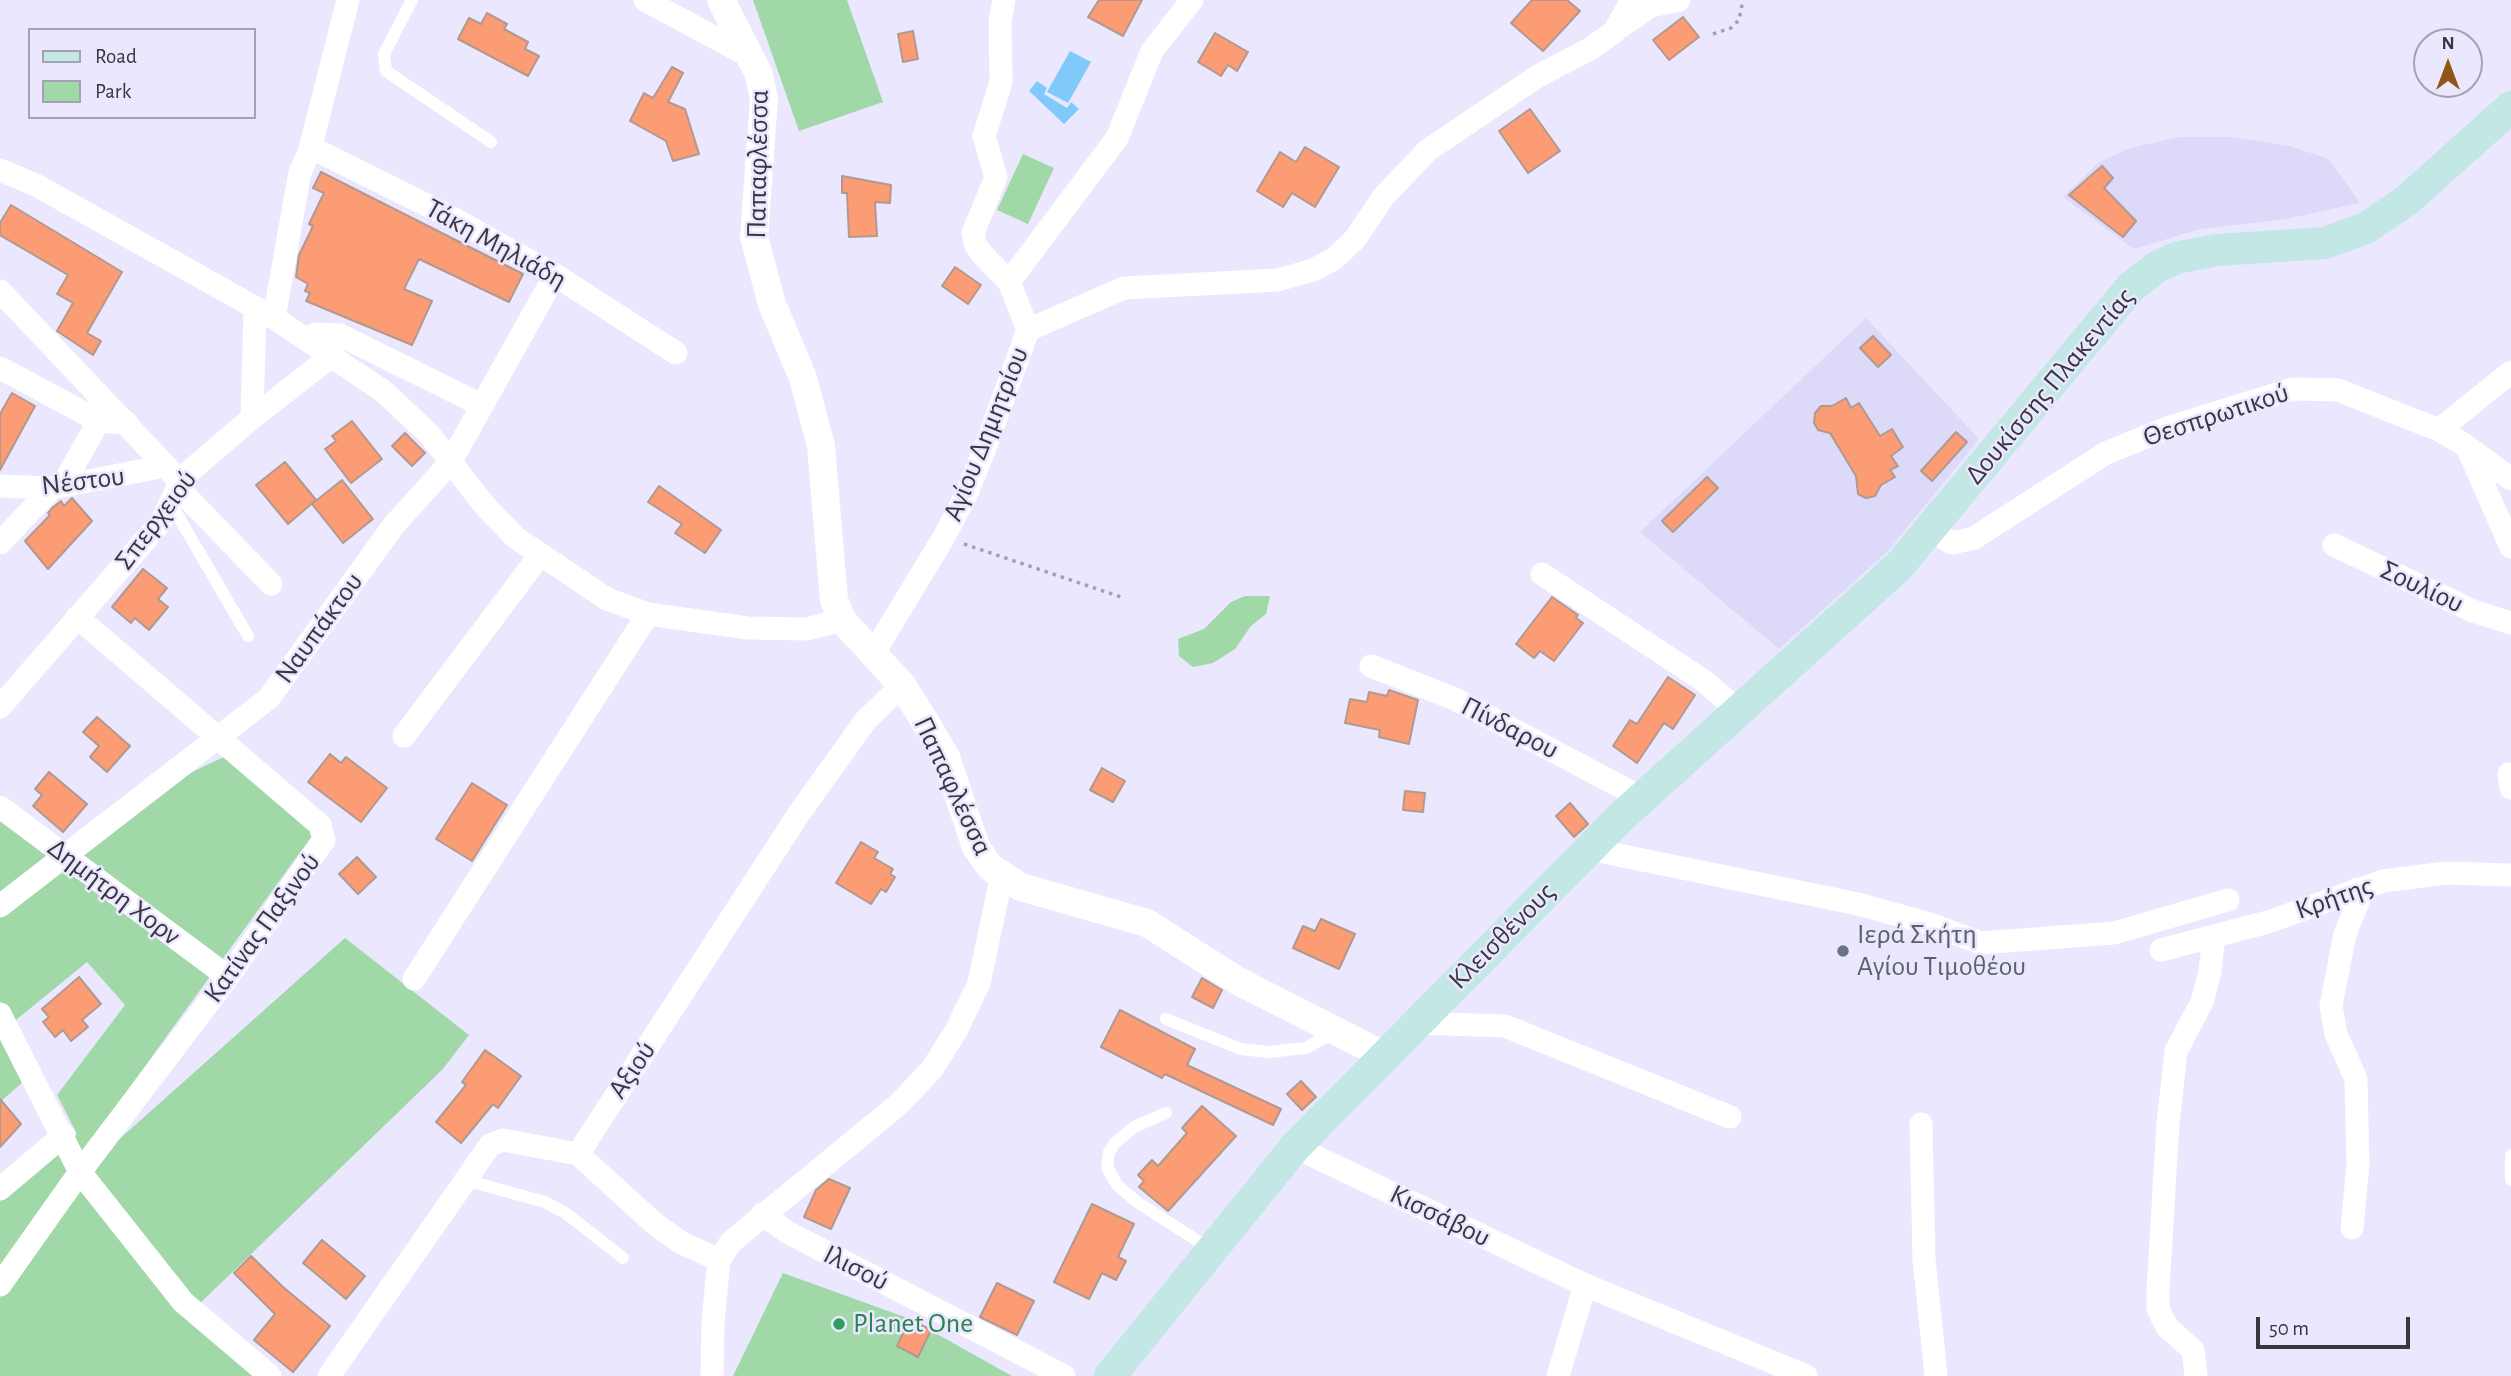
<!DOCTYPE html>
<meta charset="utf-8">
<style>
body{margin:0}
#map{position:relative;width:2511px;height:1376px;overflow:hidden;background:#eae7ff;font-family:"Alegreya Sans",sans-serif}
canvas{display:block}
.legend{position:absolute;left:28px;top:28px;width:228px;height:91px;box-sizing:border-box;background:#eae7ff;border:2px solid #a3a1b3;margin:0;padding:9px 12px;list-style:none;font-size:21px;color:#383740}
.legend li{display:flex;align-items:center;gap:14px;height:35px}
.legend b{width:35px;border:2px solid #a3a1b3}
.north{position:absolute;left:2413px;top:28px;width:70px;height:70px;box-sizing:border-box;background:#eae7ff;border:2px solid #a3a1b3;border-radius:50%;rotate:0deg;font-size:19px;font-weight:700;line-height:28px;text-align:center;color:#383740}
.north::after{content:'';display:block;margin:auto;width:24px;height:32px;background:#915616;clip-path:polygon(50% 0,100% 100%,50% 72%,0 100%)}
.scale{position:absolute;left:2256px;top:1317px;width:154px;height:32px;box-sizing:border-box;border:4px solid #383740;border-top:0;padding-left:9px;font-size:21px;line-height:24px;white-space:nowrap;color:#383740;-webkit-text-stroke:5px #eae7ff;paint-order:stroke}
</style>
<div id="map">
<canvas width="2511" height="1376"></canvas>
<ul class="legend">
<li><b style="height:9px;background:#c2e7e4"></b>Road</li>
<li><b style="height:19px;background:#a0d8a8"></b>Park</li>
</ul>
<div class="north">N</div>
<div class="scale">50 m</div>
</div>
<script>
const context = document.querySelector('canvas').getContext('2d');
context.lineJoin = 'round';
function paint(path, color) { context.fillStyle = color; context.fill(path, 'evenodd'); }
const toPath = rows => new Path2D(rows.map(r => 'M' + r).join(''));
function strokePath(path, color, width, dash) { context.strokeStyle = color; context.lineWidth = width; context.lineCap = dash ? 'butt' : 'round'; context.setLineDash(dash || []); context.stroke(path); }
function write(font, color, halo, rows, align = 'center') {
  context.font = font + ' "Alegreya Sans",sans-serif'; context.lineWidth = 5; context.setLineDash([]); context.textBaseline = 'middle'; context.strokeStyle = halo; context.fillStyle = color; for (const [text, x, y, turn = 0] of rows) {
    context.save(); context.translate(x, y); context.rotate((+turn || 0) * Math.PI / 180); context.textAlign = isNaN(turn) ? turn : align; if (halo) context.strokeText(text, 0, 0); context.fillText(text, 0, 0); context.restore();
  }
}
paint(toPath([
 [2179,137,2231,137,2289,146,2329,159,2360,203,2286,219,2200,229,2134,249,2063,197,2098,163,2130,148],
 [1866,318,1979,439,1888,551,1779,649,1640,532]
]), '#ddd9f8');
paint(toPath([
 [753,0,847,0,883,102,799,131],
 [1023,154,1054,168,1028,224,997,210],
 [1245,596,1270,596,1266,614,1251,626,1235,649,1213,663,1193,667,1179,656,1178,639,1204,629,1231,602],
 [226,756,314,833,0,1266,0,1201,77,1134,57,1095,125,1005,87,962,0,1033,0,817,66,865,177,779],
 [345,938,469,1035,442,1070,194,1309,268,1376,0,1376,0,1294,106,1151],
 [0,1035,24,1081,0,1102],
 [783,1273,910,1319,1012,1376,733,1376]
]), '#a0d8a8');
paint(toPath([
 [1070,51,1091,62,1068,103,1047,92],
 [1037,81,1047,88,1044,94,1067,108,1071,102,1079,109,1064,124,1029,91]
]), '#80cafb');
const building = toPath([
 [1099,0,1142,0,1123,36,1088,17,1099,0],
 [1532,0,1567,0,1580,11,1543,51,1511,23,1532,0],
 [487,13,507,24,504,29,528,42,525,49,539,56,528,76,458,39,469,18,481,24,487,13],
 [1683,17,1699,37,1669,60,1653,40,1683,17],
 [913,31,918,59,903,62,898,34,913,31],
 [1215,33,1248,52,1237,71,1228,65,1221,76,1198,62,1215,33],
 [672,67,683,73,668,102,685,109,699,154,673,161,666,141,630,121,644,93,653,98,672,67],
 [1530,109,1560,151,1528,173,1499,131,1530,109],
 [1305,147,1339,167,1315,207,1292,193,1283,207,1257,191,1280,152,1296,162,1305,147],
 [2102,166,2113,178,2104,188,2136,221,2123,237,2069,195,2102,166],
 [321,172,523,274,509,302,419,259,404,289,432,301,412,345,306,301,310,293,305,291,308,284,296,277,299,255,313,226,309,224,324,193,313,188,321,172],
 [842,176,891,185,890,203,875,202,877,236,849,237,847,193,842,193,842,176],
 [11,205,122,272,87,333,101,341,93,355,57,331,73,303,57,294,68,275,0,235,0,223,11,205],
 [955,267,981,285,968,304,942,286,955,267],
 [1873,336,1891,355,1878,367,1860,348,1873,336],
 [12,393,35,406,0,470,0,414,12,393],
 [1846,398,1851,408,1859,403,1880,436,1892,429,1903,447,1891,456,1898,466,1890,470,1895,477,1881,485,1875,496,1866,498,1858,494,1856,476,1830,433,1818,430,1814,423,1815,413,1821,406,1832,406,1846,398],
 [352,421,382,459,351,483,325,449,336,441,332,436,352,421],
 [1956,432,1967,442,1932,481,1921,471,1956,432],
 [405,433,425,453,412,466,392,446,405,433],
 [285,462,316,500,288,524,256,485,285,462],
 [1707,477,1718,488,1673,532,1662,521,1707,477],
 [342,480,373,519,343,543,312,504,342,480],
 [659,486,721,530,705,553,675,533,682,524,648,502,659,486],
 [72,498,92,521,48,569,25,541,50,515,48,513,52,508,61,501,64,506,72,498],
 [143,569,167,588,158,599,168,607,149,630,135,618,131,623,112,607,143,569],
 [1552,597,1578,615,1576,618,1583,623,1554,661,1540,651,1534,658,1516,644,1552,597],
 [1668,677,1695,695,1673,729,1664,723,1637,763,1613,746,1630,720,1637,724,1668,677],
 [1389,690,1418,700,1409,744,1379,737,1380,730,1345,723,1350,699,1367,702,1369,692,1387,696,1389,690],
 [97,717,130,746,107,772,90,757,99,746,83,732,97,717],
 [330,754,341,763,346,757,387,788,361,822,308,782,330,754],
 [1102,768,1125,781,1113,802,1090,790,1102,768],
 [49,772,87,804,63,832,33,806,42,795,35,789,49,772],
 [472,783,507,805,472,861,436,839,472,783],
 [1405,791,1425,793,1423,812,1403,810,1405,791],
 [1570,803,1588,824,1574,837,1556,816,1570,803],
 [861,842,878,852,874,858,893,869,890,874,895,877,886,892,881,889,871,904,836,883,861,842],
 [357,857,376,877,358,894,339,874,357,857],
 [1321,919,1355,934,1339,969,1293,948,1303,926,1315,931,1321,919],
 [79,977,101,1004,82,1020,88,1027,71,1041,63,1030,55,1037,43,1022,49,1017,42,1009,79,977],
 [1202,978,1222,990,1213,1008,1192,997,1202,978],
 [1120,1010,1195,1049,1187,1065,1281,1109,1273,1125,1165,1074,1162,1078,1101,1047,1120,1010],
 [485,1050,521,1076,498,1108,493,1104,461,1143,436,1122,466,1085,462,1082,485,1050],
 [1301,1081,1316,1097,1302,1110,1287,1094,1301,1081],
 [0,1099,21,1124,0,1147,0,1099],
 [1202,1106,1236,1136,1168,1211,1139,1187,1144,1181,1138,1175,1152,1160,1158,1166,1187,1133,1182,1128,1202,1106],
 [829,1179,850,1188,831,1229,804,1217,816,1190,829,1179],
 [1092,1204,1134,1224,1118,1257,1126,1261,1116,1280,1102,1273,1089,1299,1054,1282,1092,1204],
 [322,1240,365,1276,346,1299,303,1263,322,1240],
 [251,1256,283,1287,330,1326,293,1372,254,1340,275,1314,234,1273,251,1256],
 [997,1283,1034,1301,1017,1335,980,1317,997,1283],
 [910,1319,931,1330,918,1357,897,1346,910,1319]
]);
paint(building, '#fc9c75');
strokePath(building, '#b1998f', 2);
strokePath(toPath([
 [1713,34,1731,28,1739,20,1743,0],
 [964,544,1121,597]
]), '#a2a0b2', 3.5, [3.5, 5]);
strokePath(toPath([
 [412,0,384,54,386,71,491,142],
 [171,504,248,636],
 [1166,1019,1241,1049,1268,1052,1306,1048,1335,1032],
 [1166,1113,1134,1127,1115,1143,1109,1152,1107,1167,1117,1185,1137,1202,1212,1250],
 [2511,1155,2511,1180],
 [465,1180,545,1202,567,1214,623,1258]
]), '#fff', 12);
strokePath(toPath([
 [645,0,751,57],
 [1004,0,1000,20,1001,82,984,136,996,177,973,233,975,244,983,255,1009,282],
 [1620,27,1651,6,1679,0],
 [309,153,320,152,447,215,555,275,676,353],
 [0,170,36,185,274,318,383,391,429,434,485,506,516,538,607,599,648,614,748,628,807,629,842,620],
 [0,291,180,481],
 [274,318,300,172,309,153,348,0],
 [1028,330,1124,288,1278,280,1313,270,1334,259,1355,239,1384,196,1428,150,1538,76,1590,49,1614,32,1632,0],
 [307,338,317,334,340,335,481,405],
 [0,368,99,421,127,423],
 [252,418,255,308],
 [2439,430,2511,372],
 [2467,447,2511,547],
 [0,486,52,488,165,466],
 [62,486,99,421],
 [177,487,271,584],
 [1930,530,1952,543,1974,538,2106,453,2170,427,2293,389,2338,390,2439,430,2465,445,2511,479],
 [0,543,52,488],
 [2334,545,2473,611,2511,623],
 [1542,574,1704,681,1739,711],
 [873,654,944,537,966,495,987,443,1028,330,1009,282,1117,138,1152,51,1192,0],
 [1371,666,1455,699,1644,799],
 [0,707,161,522,183,477,252,418,333,355],
 [404,736,540,555],
 [2509,774,2511,788],
 [0,807,228,977],
 [1589,849,1858,904,1930,924,1981,943,2114,933,2228,900],
 [0,906,269,698,394,525,450,463,555,275],
 [2161,950,2268,922,2383,881,2446,873,2511,875],
 [414,979,648,614],
 [0,1014,80,1172,183,1302,270,1376],
 [1414,1023,1505,1026,1730,1117],
 [1921,1124,1924,1259,1936,1376],
 [1295,1147,1585,1285,1806,1376],
 [578,1154,800,812,866,720,902,685],
 [578,1154,656,1225,682,1243,719,1260],
 [0,1189,64,1135],
 [762,1214,787,1232,1064,1376],
 [2352,1228,2358,1165,2356,1079,2336,1034,2331,1006,2345,934,2358,902,2357,889],
 [0,1285,80,1172,228,977,324,840,320,825,77,617],
 [329,1376,490,1145,503,1140,578,1154],
 [712,1376,713,1321,719,1260,731,1242,899,1104,932,1069,956,1031,979,983,1002,875],
 [1558,1376,1585,1285],
 [2196,1376,2193,1350,2167,1327,2158,1309,2158,1290,2168,1123,2176,1051,2202,1002,2210,972,2214,936]
]), '#fff', 23);
strokePath(toPath([
 [721,0,759,74,764,99,754,237,772,304,803,378,821,446,834,600,842,620,902,685,929,728,946,757,976,847,990,867,1021,887,1147,923,1238,981,1383,1055]
]), '#fff', 28);
strokePath(toPath([
 [1110,1376,1295,1147,1621,817,1899,566,2131,287,2157,267,2176,258,2217,250,2325,243,2366,228,2406,201,2511,107]
]), '#c2e7e4', 32);
for (const [x, y, r, color] of [
 [1843,951,7,"#6b7280"],
 [839,1324,7,"#2e9e5b"]
]) { const dot = new Path2D(); dot.arc(x, y, r, 0, 2 * Math.PI); context.fillStyle = color; context.fill(dot); strokePath(dot, '#eae7ff', 2.5); }
write('28px', '#383740', '#eae7ff', [
 ["Παπαφλέσσα",758,164,-89],
 ["Τάκη Μηλιάδη",496,244,29],
 ["Δουκίσσης Πλακεντίας",2050,386,-50],
 ["Θεσπρωτικού",2216,415,-18],
 ["Αγίου Δημητρίου",986,434,-68],
 ["Νέστου",83,481,-7],
 ["Σπερχειού",156,520,-53],
 ["Σουλίου",2422,587,25],
 ["Ναυπάκτου",319,628,-54],
 ["Πίνδαρου",1510,728,27],
 ["Παπαφλέσσα",953,786,65],
 ["Δημήτρη Χορν",114,892,37],
 ["Κρήτης",2334,898,-19],
 ["Κατίνας Παξινού",262,928,-54],
 ["Κλεισθένους",1502,936,-45],
 ["Αξιού",632,1070,-56],
 ["Κισσάβου",1440,1216,26],
 ["Ιλισού",856,1268,27]
]);
write('28px', '#5b616d', '#eae7ff', [
 ["Ιερά Σκήτη",1857,935],
 ["Αγίου Τιμοθέου",1857,967]
], 'left');
write('28px', '#27864d', '#eae7ff', [
 ["Planet One",853,1324]
], 'left');
</script>
